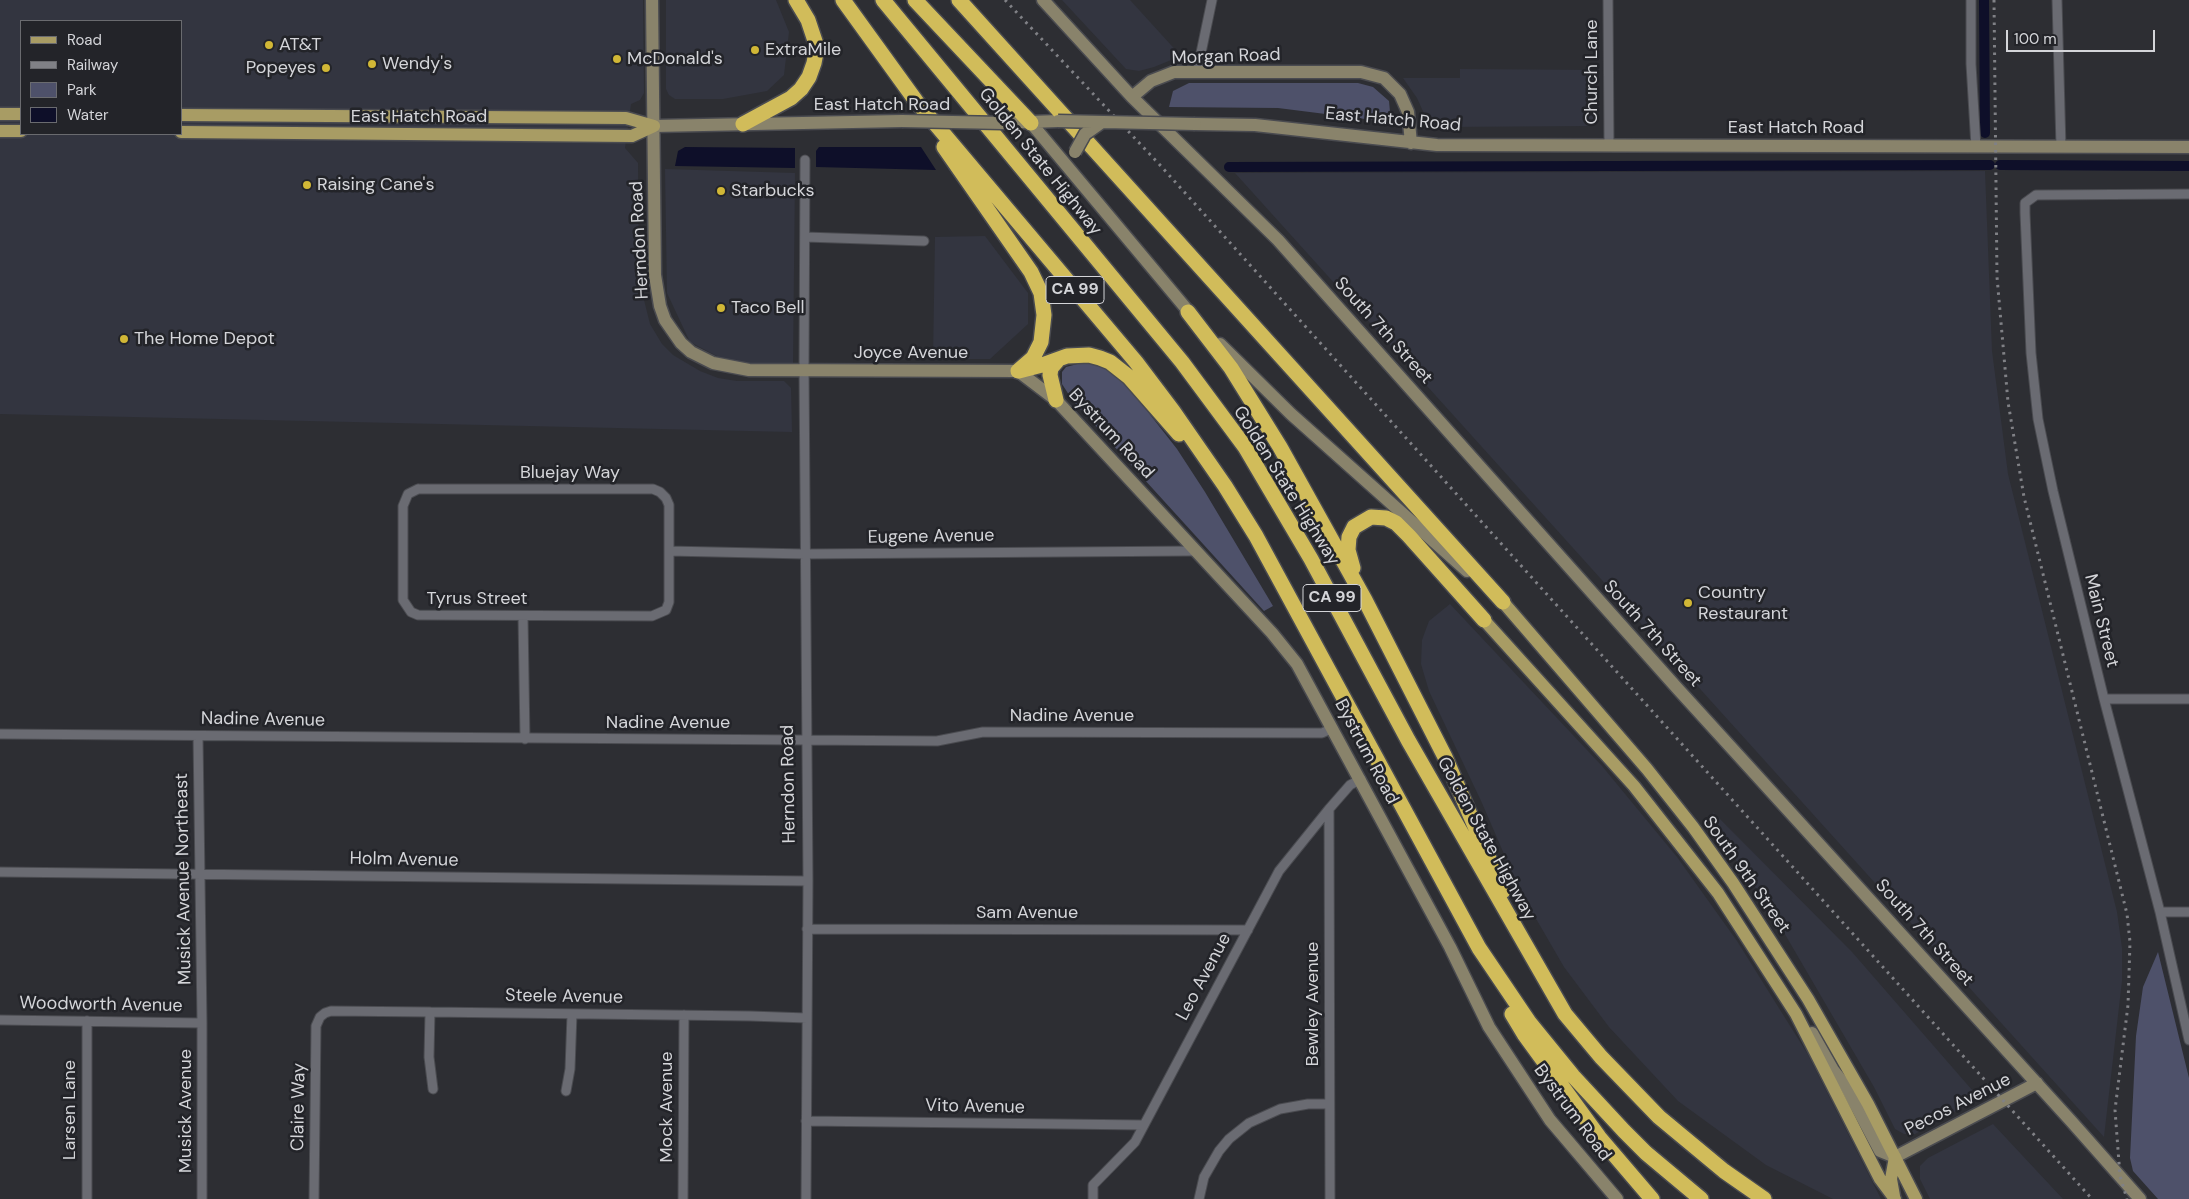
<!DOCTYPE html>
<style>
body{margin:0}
#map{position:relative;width:2189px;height:1199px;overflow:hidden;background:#2d2e33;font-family:"DM Sans",sans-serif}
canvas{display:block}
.legend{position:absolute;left:20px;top:20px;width:162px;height:115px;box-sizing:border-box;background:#232429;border:1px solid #6a6b6f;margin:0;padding:6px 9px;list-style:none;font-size:15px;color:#d4d5d9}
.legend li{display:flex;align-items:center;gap:10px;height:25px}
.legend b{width:25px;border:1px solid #6a6b6f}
.scale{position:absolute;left:2006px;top:30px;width:149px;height:22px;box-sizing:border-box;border:2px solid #d4d5d9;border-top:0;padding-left:6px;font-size:15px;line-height:18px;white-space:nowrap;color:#d4d5d9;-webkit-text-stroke:4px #232429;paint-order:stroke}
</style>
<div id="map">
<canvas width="2189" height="1199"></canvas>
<ul class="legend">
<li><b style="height:6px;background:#a89c64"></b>Road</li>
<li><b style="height:6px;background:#808186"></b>Railway</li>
<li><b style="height:14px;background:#4e516a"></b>Park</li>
<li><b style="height:14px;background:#0e0f29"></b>Water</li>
</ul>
<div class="scale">100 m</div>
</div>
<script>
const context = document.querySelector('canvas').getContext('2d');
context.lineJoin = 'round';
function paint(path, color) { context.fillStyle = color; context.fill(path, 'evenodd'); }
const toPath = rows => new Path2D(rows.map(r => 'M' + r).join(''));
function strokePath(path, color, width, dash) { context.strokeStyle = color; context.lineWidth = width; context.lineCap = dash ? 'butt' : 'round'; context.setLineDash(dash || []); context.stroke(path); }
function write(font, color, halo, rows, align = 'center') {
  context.font = font + ' "DM Sans",sans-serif'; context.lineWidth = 5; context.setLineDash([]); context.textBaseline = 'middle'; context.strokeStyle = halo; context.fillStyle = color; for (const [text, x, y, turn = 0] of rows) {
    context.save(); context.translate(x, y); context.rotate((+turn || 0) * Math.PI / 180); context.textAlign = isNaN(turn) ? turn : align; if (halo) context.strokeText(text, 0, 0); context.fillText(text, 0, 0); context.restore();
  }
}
paint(toPath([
 [0,0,643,0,644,93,640,100,631,104,625,148,638,163,639,280,650,324,662,344,673,355,700,371,718,378,737,381,784,381,791,388,792,432,0,414],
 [21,21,181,21,181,134,21,134],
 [666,0,776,0,789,32,784,75,767,91,723,99,675,99,669,95,666,89],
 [1062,0,1130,0,1181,56,1154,67,1139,71,1126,69],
 [1460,69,1597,70,1598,118,1596,123,1590,126,1441,127,1432,124,1426,118,1417,98,1403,78,1460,78],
 [665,169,795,173,793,364,730,363,690,342,667,293],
 [1985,171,1992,351,2008,474,2117,912,2122,948,2122,981,2104,1137,1235,173],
 [985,236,1028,293,1028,324,990,359,933,359,935,237],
 [1450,604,1602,766,1677,857,1737,941,1807,1053,1881,1199,1833,1199,1766,1165,1678,1101,1609,1027,1564,967,1520,891,1482,803,1429,691,1421,664,1422,640,1429,621],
 [1713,812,1852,952,1979,1098,1915,1134,1904,1134,1895,1129,1874,1087,1786,936,1752,882,1710,824],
 [1993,1124,2063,1199,1930,1199,1920,1179,1920,1166,1928,1158]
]), '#333540');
paint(toPath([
 [1189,83,1358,83,1373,87,1389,101,1390,112,1387,118,1373,120,1278,108,1169,107,1173,91],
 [1085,362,1100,365,1113,371,1126,384,1177,449,1205,492,1273,606,1264,611,1073,401,1062,384,1062,372,1066,367],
 [2158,952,2189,1078,2189,1199,2158,1199,2133,1171,2130,1158,2136,1036,2143,987]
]), '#4e516a');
paint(toPath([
 [685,147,795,148,795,168,675,166,678,151],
 [819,147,921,147,936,170,816,167,816,151]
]), '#0e0f29');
strokePath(toPath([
 [1984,0,1985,133],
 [2000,165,2189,166],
 [1229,167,1990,165]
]), '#0e0f29', 10);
const street = toPath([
 [1608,0,1609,144],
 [1971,0,1971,64,1976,147],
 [2057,0,2061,147],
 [1197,72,1212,0],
 [805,160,804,369,808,881,806,1199],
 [2189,194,2036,195,2025,203,2025,213,2031,353,2038,419,2053,491,2104,699,2160,912,2189,1040],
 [805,237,924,241],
 [418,489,653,489,660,492,666,498,669,505,669,602,666,610,652,616,418,615,411,612,403,600,403,506,408,494,418,489],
 [669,551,805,554,1194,551],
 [523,616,525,739],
 [2104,699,2189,699],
 [0,734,937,741,983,732,1322,733,1333,728],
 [198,736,202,1023,202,1199],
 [1329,809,1330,1199],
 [0,872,808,881],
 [2160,912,2189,912],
 [807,929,1248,930],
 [430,1012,429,1057,433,1089],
 [0,1020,202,1023],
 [87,1021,87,1199],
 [566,1091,570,1069,572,1014],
 [806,1121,1144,1125],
 [314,1199,316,1026,320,1017,325,1013,331,1011,430,1012,750,1016,807,1018],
 [683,1199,684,1015],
 [1093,1199,1093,1185,1135,1142,1279,871,1329,809,1350,785,1361,779],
 [1199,1199,1204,1177,1219,1151,1229,1139,1249,1123,1280,1109,1308,1104,1329,1104]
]);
const secondary = toPath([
 [652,0,655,275,660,306,665,320,681,343,691,352,713,363,749,370,1018,371,1056,400,1272,633,1297,664,1450,947,1489,1027,1550,1120,1617,1199],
 [1043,0,1132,97,1278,240,1677,688,2071,1121,2140,1199],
 [1132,97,1151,81,1174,72,1361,72,1384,78,1400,94,1408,112,1411,143],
 [1003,123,1058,121],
 [1031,123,1194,318],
 [1195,124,1255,125,1437,145,2189,147],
 [654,126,902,121],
 [1220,344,1291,414,1467,571],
 [1812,1033,1833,1070,1845,1085,1880,1151,1895,1157,2037,1083]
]);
const primary = toPath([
 [0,114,21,114],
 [181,115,626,118,654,126],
 [0,131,21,131],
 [181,132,632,136,654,126],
 [1503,602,1647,769,1693,827,1733,883,1808,999,1868,1104,1916,1199],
 [1484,620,1634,786,1718,893,1796,1014,1880,1179,1895,1199],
 [1894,1196,1891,1179,1895,1157]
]);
const highway = toPath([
 [843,0,916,101,1136,362,1173,411,1225,486,1256,536,1479,948,1529,1022,1573,1076,1624,1131,1646,1153,1701,1199],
 [883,0,1182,362,1245,447,1311,559,1408,740,1565,1014,1601,1057,1659,1117,1724,1171,1764,1199],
 [915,0,1031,123],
 [959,0,1503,602],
 [743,124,791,98,801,89,809,77,814,63,817,47,808,20,796,0],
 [944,147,1031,272,1041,293,1044,315,1041,342,1033,358,1018,371],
 [1188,312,1231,368,1280,447,1365,600,1445,757,1503,891],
 [1019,371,1042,365,1067,356,1089,355,1100,358,1110,362,1129,377,1179,434],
 [1056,400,1050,375,1051,368,1057,361],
 [1353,568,1348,550,1349,537,1354,527,1371,517,1386,518,1396,523,1409,536,1484,620],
 [1512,1014,1524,1034,1599,1137,1652,1199]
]);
strokePath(street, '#4a4b50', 11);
strokePath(secondary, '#4a4b50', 15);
strokePath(primary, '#4a4b50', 15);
strokePath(highway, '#4a4b50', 18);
strokePath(street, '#6a6b72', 9);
strokePath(secondary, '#89836b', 12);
strokePath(primary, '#a89c64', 12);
strokePath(highway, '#d1bc5a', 15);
strokePath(toPath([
 [1005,0,1159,164,2092,1199],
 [1994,0,1997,277,2008,402,2024,497,2127,914,2130,942,2128,1005,2115,1110,2120,1176,2127,1199]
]), '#808186', 3, [2.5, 5]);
const secondaryBridge = toPath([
 [902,121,1003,123],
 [1058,121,1195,124],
 [1075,152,1085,134,1102,122]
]);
strokePath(secondaryBridge, '#4a4b50', 15, []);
strokePath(secondaryBridge, '#89836b', 12);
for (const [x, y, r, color] of [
 [269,45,5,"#d1b736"],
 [755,50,5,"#d1b736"],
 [617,59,5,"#d1b736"],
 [372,64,5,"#d1b736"],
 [326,68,5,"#d1b736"],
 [307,185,5,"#d1b736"],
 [721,191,5,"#d1b736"],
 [721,308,5,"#d1b736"],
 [124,339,5,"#d1b736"],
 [1688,603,5,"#d1b736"]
]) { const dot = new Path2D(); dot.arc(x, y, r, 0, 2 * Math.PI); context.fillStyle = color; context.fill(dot); strokePath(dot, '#232429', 2); }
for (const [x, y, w] of [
 [1075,290,58],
 [1332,598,58]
]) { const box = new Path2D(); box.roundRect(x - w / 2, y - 13.5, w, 27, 4); context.fillStyle = '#232429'; context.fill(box); strokePath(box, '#d4d5d9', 1); }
write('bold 16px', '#d4d5d9', null, [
 ["CA 99",1075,290],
 ["CA 99",1332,598]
]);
write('18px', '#d4d5d9', '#232429', [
 ["AT&T",279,45],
 ["ExtraMile",765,50],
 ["McDonald's",627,59],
 ["Wendy's",382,64],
 ["Popeyes",316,68,"right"],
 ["Raising Cane's",317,185],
 ["Starbucks",731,191],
 ["Taco Bell",731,308],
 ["The Home Depot",134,339],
 ["Country",1698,593],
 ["Restaurant",1698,614]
], 'left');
write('18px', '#d4d5d9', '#232429', [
 ["Morgan Road",1226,57,-2],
 ["Church Lane",1592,72,-90],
 ["East Hatch Road",882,105],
 ["East Hatch Road",419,117],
 ["East Hatch Road",1393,120,5],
 ["East Hatch Road",1796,128],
 ["Golden State Highway",1040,162,51],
 ["Herndon Road",640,240,-93],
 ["South 7th Street",1383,331,48],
 ["Joyce Avenue",911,353],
 ["Bystrum Road",1111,434,47],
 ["Bluejay Way",570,473],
 ["Golden State Highway",1286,486,58],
 ["Eugene Avenue",931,537,-1],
 ["Tyrus Street",477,599],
 ["Main Street",2101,621,76],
 ["South 7th Street",1652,634,48],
 ["Nadine Avenue",1072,716],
 ["Nadine Avenue",263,720,1],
 ["Nadine Avenue",668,723],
 ["Bystrum Road",1366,752,62],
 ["Herndon Road",789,784,-91],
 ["Golden State Highway",1486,839,61],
 ["Holm Avenue",404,860,1],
 ["South 9th Street",1746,875,55],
 ["Musick Avenue Northeast",184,879,-91],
 ["Sam Avenue",1027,913],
 ["South 7th Street",1924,933,48],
 ["Leo Avenue",1204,977,-62],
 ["Steele Avenue",564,997,1],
 ["Bewley Avenue",1313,1004,-90],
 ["Woodworth Avenue",101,1005,1],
 ["Pecos Avenue",1958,1105,-27],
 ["Claire Way",299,1107,-89],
 ["Mock Avenue",667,1107,-90],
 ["Vito Avenue",975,1107,1],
 ["Larsen Lane",70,1110,-90],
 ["Musick Avenue",186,1111,-90],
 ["Bystrum Road",1572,1113,53]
]);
</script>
